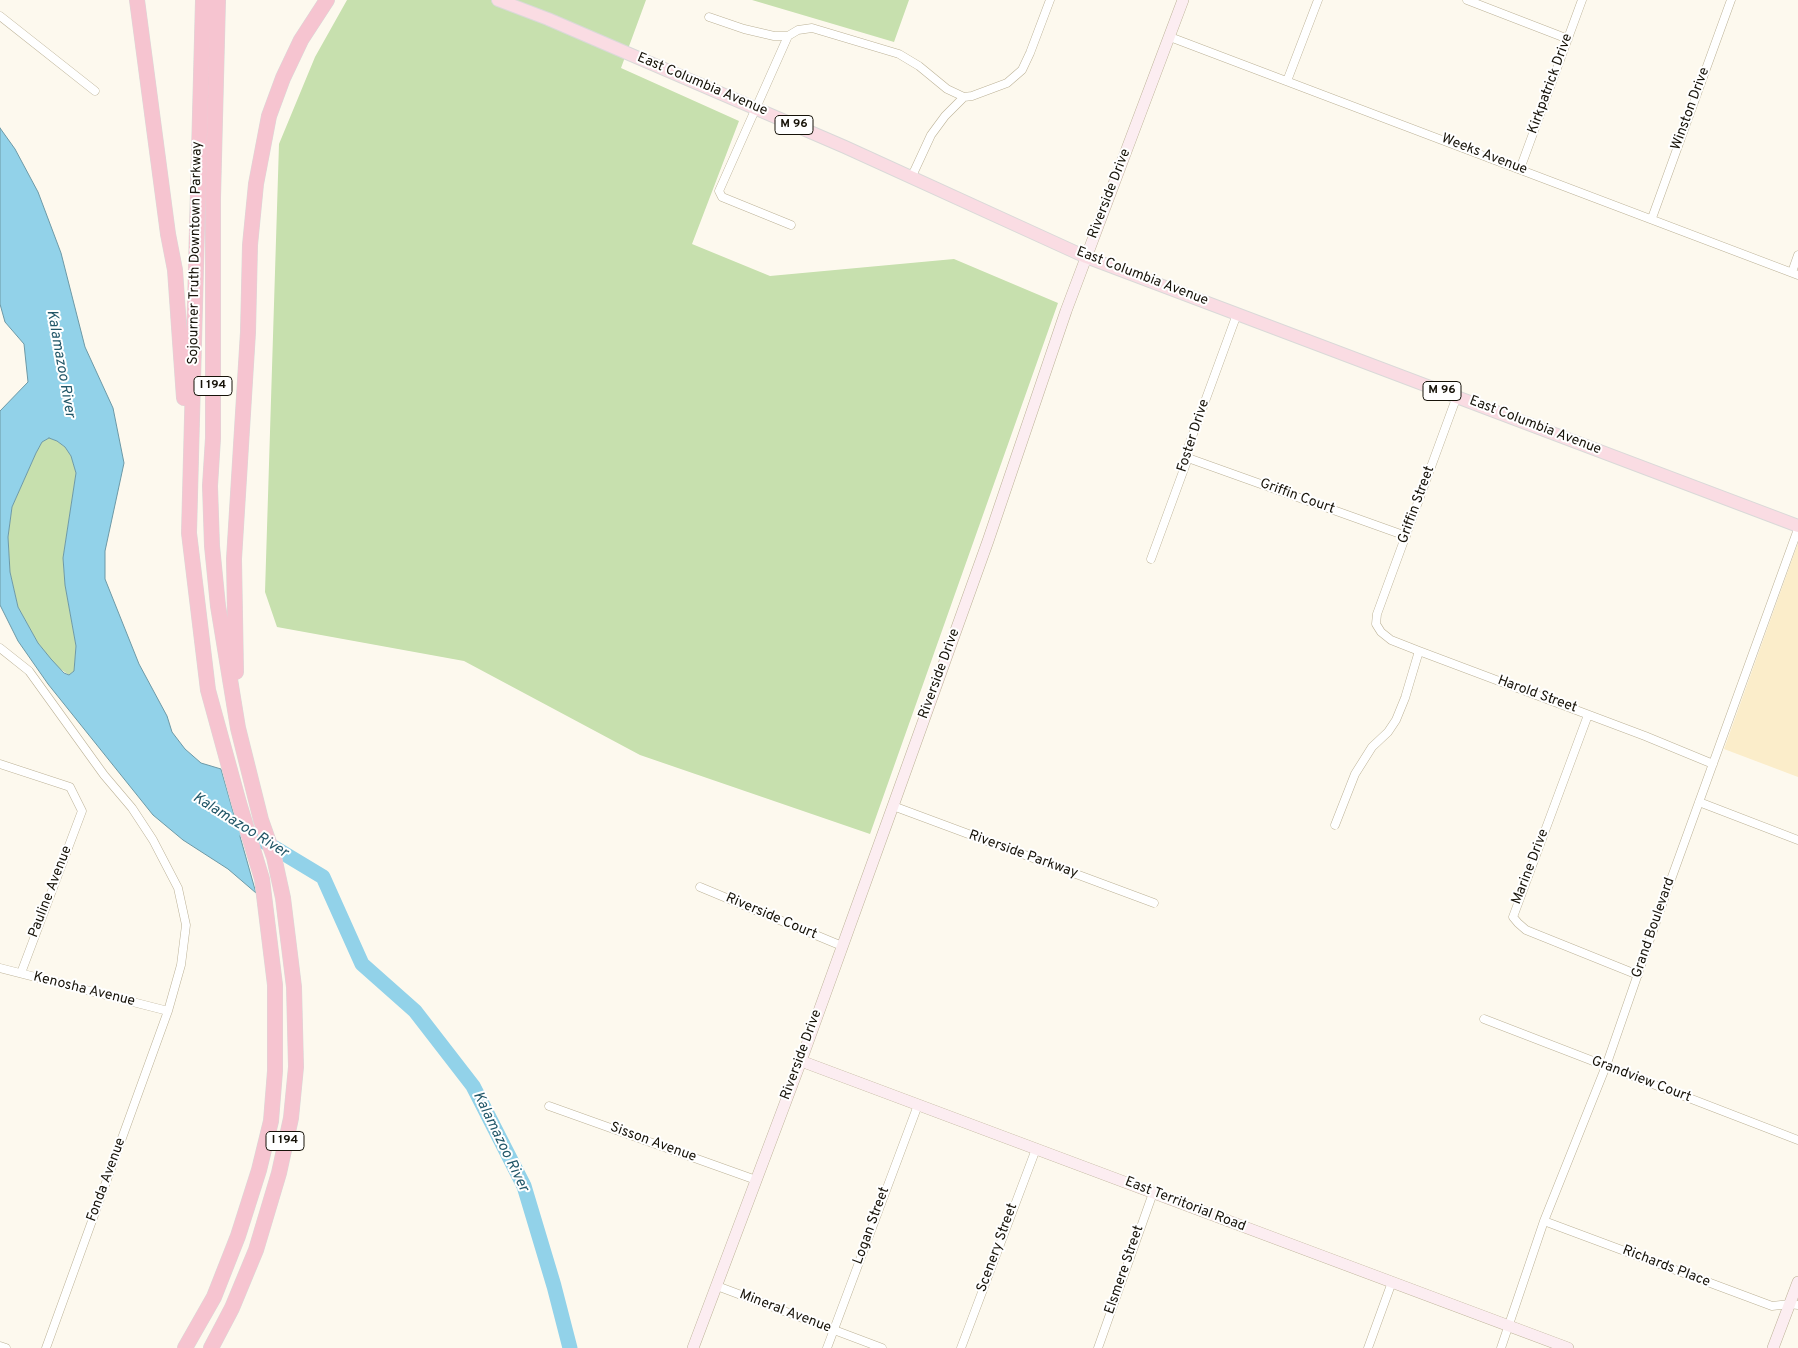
<!DOCTYPE html>
<style>
body{margin:0}
canvas{display:block;background:#fdf9ee}
</style>
<canvas width="1798" height="1348"></canvas>
<script>
const context = document.querySelector('canvas').getContext('2d');
context.lineJoin = 'round';
function paint(path, color) { context.fillStyle = color; context.fill(path, 'evenodd'); }
const toPath = rows => new Path2D(rows.map(r => 'M' + r).join(''));
function strokePath(path, color, width, dash) { context.strokeStyle = color; context.lineWidth = width; context.lineCap = dash ? 'butt' : 'round'; context.setLineDash(dash || []); context.stroke(path); }
function write(font, color, halo, rows, align = 'center') {
  context.font = font + ' Overpass,sans-serif'; context.lineWidth = 4; context.setLineDash([]); context.textBaseline = 'middle'; context.strokeStyle = halo; context.fillStyle = color; for (const [text, x, y, turn = 0] of rows) {
    context.save(); context.translate(x, y); context.rotate((+turn || 0) * Math.PI / 180); context.textAlign = isNaN(turn) ? turn : align; if (halo) context.strokeText(text, 0, 0); context.fillText(text, 0, 0); context.restore();
  }
}
paint(toPath([
 [1798,543,1798,777,1724,749]
]), '#fbedca');
paint(toPath([
 [347,0,646,0,621,68,739,121,692,244,770,276,954,259,1058,303,870,834,640,755,464,661,277,627,265,592,279,144,315,57],
 [752,0,909,0,894,42],
 [49,438,57,441,65,447,71,456,76,473,63,558,65,585,76,646,74,671,69,675,56,666,38,643,18,607,10,572,8,537,12,507,36,453,42,442]
]), '#c7e0ae');
const water = toPath([
 [0,128,15,149,38,192,61,253,85,347,113,408,124,463,105,551,105,579,139,664,167,716,172,732,185,749,201,763,221,769,256,893,228,869,183,840,153,815,48,684,18,641,0,605,0,411,28,382,24,344,5,322,0,304,0,128],
 [49,438,57,441,65,447,71,456,76,473,63,558,65,585,76,646,74,671,69,675,64,673,51,659,38,643,18,607,10,572,8,537,12,507,36,453,42,442,49,438]
]);
paint(water, '#92d2e9');
strokePath(water, '#6d99a6', 1);
strokePath(toPath([
 [240,827,323,877,362,964,415,1011,473,1086,524,1186,554,1286,570,1348]
]), '#92d2e9', 15);
const street = toPath([
 [1467,0,1568,39],
 [0,16,95,91],
 [709,17,744,29,774,36,788,36,798,30,812,28,899,54,919,66,947,89,964,97],
 [788,36,719,191,722,197,791,225],
 [1170,37,1798,275],
 [1287,81,1318,0],
 [1520,169,1582,0],
 [912,176,931,135,945,116,964,97,972,96,1007,83,1022,70,1030,53,1050,0],
 [1652,218,1731,0],
 [1792,272,1798,255],
 [1457,396,1377,614,1376,624,1381,632,1391,640,1419,651,1645,736,1713,764],
 [1188,458,1406,536],
 [1151,559,1188,458,1189,445,1237,314],
 [0,648,29,671,104,775,132,808,153,840,178,888,186,925,181,965,168,1011,46,1348],
 [1588,715,1513,917,1518,923,1526,930,1638,975],
 [0,764,70,787,82,811,21,973],
 [1699,802,1798,840],
 [893,806,1154,903],
 [1335,825,1355,774,1372,747,1388,732,1396,720,1405,698,1419,651],
 [700,887,842,946],
 [0,968,168,1011],
 [1484,1019,1798,1140],
 [549,1106,756,1180],
 [1544,1221,1772,1306,1790,1304,1798,1305],
 [717,1286,882,1348],
 [0,1346,6,1348],
 [827,1348,918,1105],
 [961,1348,1036,1149],
 [1098,1348,1153,1193],
 [1368,1348,1392,1282],
 [1501,1348,1544,1221,1606,1066,1665,896,1798,529]
]);
const secondary = toPath([
 [801,1061,1568,1348],
 [693,1348,801,1061,893,806,988,541,1066,311,1183,0],
 [1773,1348,1798,1282]
]);
const primary = toPath([
 [498,0,548,19,845,147,1086,257,1798,526]
]);
const highway = toPath([
 [137,0,168,234,175,270,184,398],
 [236,672,234,559,248,332,250,245,256,184,269,116,283,78,301,40,327,0],
 [185,1348,214,1297,238,1236,259,1170,271,1121,275,1071,275,985,262,879,239,803,208,690,189,533,203,0],
 [211,1348,232,1308,256,1250,279,1173,291,1118,296,1067,294,987,283,898,274,857,261,820,238,728,218,606,212,546,210,486,213,438,213,198,218,0]
]);
strokePath(street, '#bcb297', 9);
strokePath(secondary, '#bcb297', 12);
strokePath(primary, '#dad9d8', 14);
strokePath(highway, '#dad9d8', 16);
strokePath(street, '#fff', 8);
strokePath(secondary, '#fcedf1', 11);
strokePath(primary, '#fadce3', 12);
strokePath(highway, '#f6c4d0', 15);
for (const [x, y, w] of [
 [794,125,38],
 [213,386,38],
 [1442,391,38],
 [285,1141,38]
]) { const box = new Path2D(); box.roundRect(x - w / 2, y - 9.5, w, 19, 4); context.fillStyle = '#fff'; context.fill(box); strokePath(box, '#171309', 1); }
write('bold 12px', '#171309', null, [
 ["M 96",794,125],
 ["I 194",213,386],
 ["M 96",1442,391],
 ["I 194",285,1141]
]);
write('14px', '#171309', '#fff', [
 ["Kirkpatrick Drive",1551,84,-70],
 ["East Columbia Avenue",702,85,23],
 ["Winston Drive",1691,109,-70],
 ["Weeks Avenue",1484,155,21],
 ["Riverside Drive",1110,194,-69],
 ["Sojourner Truth Downtown Parkway",196,253,-89],
 ["East Columbia Avenue",1142,277,21],
 ["East Columbia Avenue",1535,426,21],
 ["Foster Drive",1194,436,-72],
 ["Griffin Court",1297,497,20],
 ["Griffin Street",1417,505,-70],
 ["Riverside Drive",940,674,-70],
 ["Harold Street",1537,695,20],
 ["Riverside Parkway",1023,855,20],
 ["Marine Drive",1531,867,-69],
 ["Pauline Avenue",51,892,-69],
 ["Riverside Court",771,917,23],
 ["Grand Boulevard",1654,928,-71],
 ["Kenosha Avenue",84,990,14],
 ["Riverside Drive",802,1055,-70],
 ["Grandview Court",1641,1080,21],
 ["Sisson Avenue",653,1143,20],
 ["Fonda Avenue",107,1180,-70],
 ["East Territorial Road",1185,1205,21],
 ["Logan Street",872,1226,-70],
 ["Scenery Street",998,1248,-70],
 ["Richards Place",1666,1267,21],
 ["Elsmere Street",1125,1270,-71],
 ["Mineral Avenue",785,1312,21]
]);
write('italic 15px', '#225768', '#fff', [
 ["Kalamazoo River",60,364,80],
 ["Kalamazoo River",240,826,32],
 ["Kalamazoo River",500,1142,64]
]);
</script>
